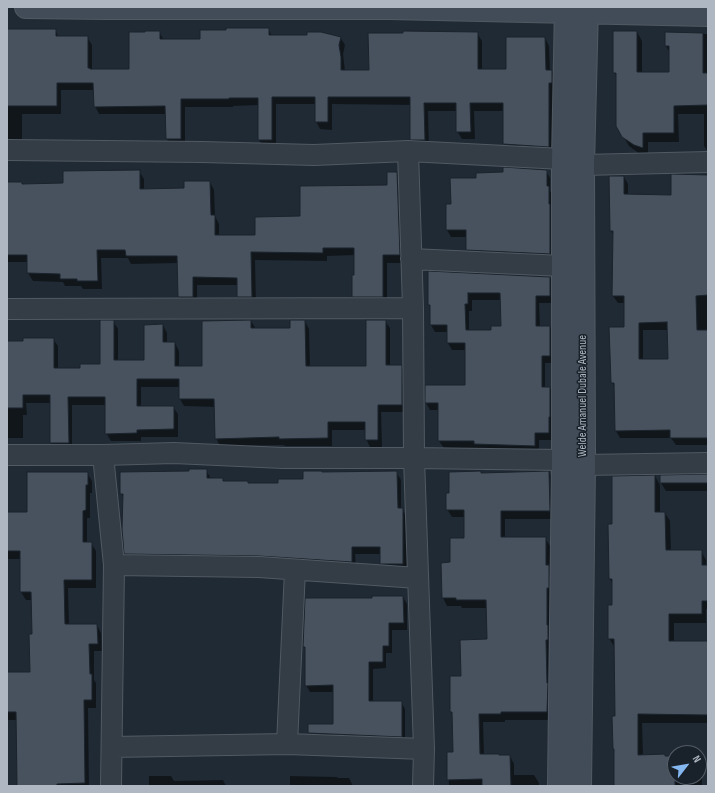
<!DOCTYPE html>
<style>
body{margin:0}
#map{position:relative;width:715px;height:793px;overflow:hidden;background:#202a34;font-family:"Sofia Sans Condensed",sans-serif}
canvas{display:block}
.frame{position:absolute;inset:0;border:8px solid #aeb7c2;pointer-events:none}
.north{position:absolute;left:667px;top:745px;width:40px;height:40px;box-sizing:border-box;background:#19212a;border:1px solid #555d67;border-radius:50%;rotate:59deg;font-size:11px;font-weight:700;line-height:16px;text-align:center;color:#aeb7c2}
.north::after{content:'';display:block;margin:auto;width:14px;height:18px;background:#84b6f0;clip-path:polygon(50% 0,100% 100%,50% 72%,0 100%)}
</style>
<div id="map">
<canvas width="715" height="793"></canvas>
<div class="frame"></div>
<div class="north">N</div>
</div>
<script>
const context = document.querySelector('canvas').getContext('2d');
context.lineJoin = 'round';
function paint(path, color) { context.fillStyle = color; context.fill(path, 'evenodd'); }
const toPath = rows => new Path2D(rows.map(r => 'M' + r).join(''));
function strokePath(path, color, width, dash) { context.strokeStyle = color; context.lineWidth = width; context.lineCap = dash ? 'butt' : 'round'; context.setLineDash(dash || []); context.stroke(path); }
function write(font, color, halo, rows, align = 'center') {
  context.font = font + ' "Sofia Sans Condensed",sans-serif'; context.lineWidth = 3; context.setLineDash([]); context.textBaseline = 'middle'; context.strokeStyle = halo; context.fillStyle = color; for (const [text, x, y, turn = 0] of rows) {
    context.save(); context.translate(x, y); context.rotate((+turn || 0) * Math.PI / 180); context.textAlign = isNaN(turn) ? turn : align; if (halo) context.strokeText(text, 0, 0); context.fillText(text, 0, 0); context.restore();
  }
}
paint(toPath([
 [268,29,272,36,340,37,345,45,343,54,345,71,370,71,477,33,482,41,482,70,507,70,545,38,549,46,550,71,552,71,556,79,556,91,553,91,553,154,509,152,504,144,504,111,474,111,475,139,462,139,457,131,457,111,428,111,429,148,416,147,411,139,411,105,332,104,332,130,320,129,316,121,316,104,276,104,276,148,264,148,259,140,259,105,233,106,233,107,185,107,185,147,171,147,167,139,166,114,99,114,95,106,94,90,61,90,61,114,22,114,22,144,7,144,7,30,55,30,59,37,87,37,92,45,92,70,130,70,159,32,164,40,201,40],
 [637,32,642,41,642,73,670,73,670,54,666,46,666,33,678,34,708,34,708,152,704,146,704,114,678,114,679,142,648,142,648,156,640,154,629,146,617,126,617,77,614,72],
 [139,171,144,179,144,190,186,189,210,182,214,190,215,216,219,224,219,236,256,236,301,217,388,186,397,173,401,181,404,263,387,263,387,304,358,304,353,296,355,276,355,255,327,256,327,261,255,260,256,305,243,305,238,297,238,285,197,285,197,304,183,304,179,296,178,263,131,264,128,258,101,258,102,289,83,289,81,286,65,286,63,282,33,281,28,273,28,262,7,262,7,183,22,183,23,185,64,184],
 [546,171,550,178,550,191,552,194,554,261,472,257,467,250,467,237,451,237,447,230,452,205,477,179],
 [708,176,708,445,676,445,671,438,620,438,616,431,615,388,612,382,625,328,625,303,618,303,613,296,614,236,611,231,610,177,624,177,628,184,628,195,672,196],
 [643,330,668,330,669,360,643,360],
 [429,272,550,278,554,285,554,303,539,303,540,327,550,327,554,334,554,363,545,363,545,388,550,388,554,395,553,440,539,440,539,453,479,451,477,448,444,448,439,441,439,410,430,410,426,403,466,386,466,350,452,350,448,343,448,332,435,332,431,325,431,308,429,304],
 [472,300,502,300,502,327,492,331,469,331,469,311,472,311],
 [113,321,118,329,118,361,145,361,163,325,167,333,167,343,175,343,179,351,179,367,203,367,251,321,256,329,291,329,305,321,309,329,310,367,367,367,385,321,390,328,390,366,401,366,406,374,406,412,381,412,382,447,370,447,366,439,366,430,332,430,332,446,285,446,284,445,220,446,216,438,216,407,184,406,180,399,180,387,141,387,141,407,173,407,178,414,178,437,141,437,141,441,111,441,106,433,106,405,72,405,72,451,56,451,51,443,51,403,26,403,27,415,23,415,23,438,7,438,7,342,24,342,53,339,58,346,58,369,81,368,101,365],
 [206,470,211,479,222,479,225,482,248,484,279,484,304,480,396,472,401,480,401,509,407,516,407,571,386,571,381,563,381,554,355,554,356,569,130,561,125,553,124,498,121,493,190,472],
 [549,472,553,480,554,519,505,519,505,538,545,538,550,546,550,569,553,574,551,720,505,720,505,722,483,722,484,755,510,756,514,764,514,775,534,775,539,783,539,786,449,786,448,753,454,753,453,715,451,712,462,677,488,640,488,608,462,608,461,606,447,606,443,598,442,564,451,563,465,539,465,517,452,517,447,509,450,494,481,474],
 [87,473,92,481,92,493,90,493,90,518,87,518,87,543,91,543,96,551,96,588,68,588,69,625,97,625,101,633,102,651,94,651,94,680,96,683,96,708,88,708,89,786,18,786,17,720,7,720,7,673,31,673,33,635,32,600,26,600,21,592,21,559,7,559,7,513,28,513],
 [655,476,660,485,660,513,665,513,670,521,671,551,701,551,706,560,706,566,708,566,708,609,706,609,706,623,674,623,674,642,708,642,708,723,642,723,643,756,675,757,675,777,699,777,699,761,702,766,702,785,615,786,615,648,609,638,613,606,613,585,610,579,613,525],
 [661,476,708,476,708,491,666,491,661,483],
 [403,597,407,604,407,630,392,630,392,653,386,653,386,668,373,669,373,702,401,702,405,709,405,743,313,740,309,733,334,725,334,692,310,692,306,685,306,650,304,647,373,599],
 [149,776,171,776,174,781,223,780,226,786,149,786],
 [290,776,337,777,338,778,349,778,353,786,290,786]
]), '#0007');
const building = toPath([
 [226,28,269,28,269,35,307,35,307,32,321,32,341,37,339,45,341,57,341,70,369,70,368,33,403,33,403,31,478,32,478,69,506,69,506,37,545,37,546,70,552,70,552,83,549,83,549,147,503,144,503,103,470,103,471,132,456,132,456,103,424,103,425,140,410,140,410,97,328,97,328,122,315,122,315,97,272,97,272,140,258,140,258,98,229,98,229,99,181,99,181,139,166,139,165,106,94,107,93,83,57,83,57,106,7,106,7,29,56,29,56,36,88,36,88,68,90,68,90,69,129,69,129,32,145,32,145,31,160,31,160,39,200,39,200,30,226,30,226,28],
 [613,31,637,31,637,72,669,72,669,46,665,46,665,32,703,33,703,73,708,73,708,105,674,106,674,133,643,133,643,148,634,145,622,137,616,126,616,73,613,73,613,31],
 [503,167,547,170,547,186,549,186,549,204,550,204,550,254,466,250,466,230,446,230,446,204,451,204,450,178,476,178,476,173,503,172,503,167],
 [140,170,140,189,184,188,184,181,210,181,211,215,215,215,215,235,255,235,255,217,300,216,300,186,387,185,387,172,397,172,400,255,383,255,383,297,352,297,352,275,354,275,354,248,323,248,323,253,251,252,252,297,237,297,237,278,193,277,193,297,178,297,177,256,126,256,125,250,97,250,98,281,77,281,77,279,60,279,60,274,27,273,27,255,7,255,7,182,22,182,22,184,63,183,63,171,140,170],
 [671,174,708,175,708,295,696,296,697,330,708,330,708,438,670,438,670,430,615,431,614,383,611,383,609,327,624,327,624,296,612,296,613,231,610,231,609,176,624,176,624,194,671,195,671,174],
 [667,322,668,359,639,359,639,323,667,322],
 [428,271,550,277,550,296,536,296,536,326,550,326,550,356,542,356,542,387,550,387,550,417,549,417,549,433,535,433,535,446,474,444,474,441,438,441,438,403,425,403,425,385,465,385,465,343,447,343,447,325,430,325,430,305,428,305,428,271],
 [468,293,500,293,501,326,491,326,491,330,466,330,465,304,468,304,468,293],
 [100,320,114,320,114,360,144,360,144,325,163,324,163,342,175,342,175,366,202,366,202,321,251,320,251,328,290,328,290,320,305,320,306,366,366,366,366,320,386,320,386,365,402,365,402,405,378,405,378,440,365,440,365,422,328,422,328,438,279,439,279,437,215,439,214,399,179,399,179,379,137,379,137,406,174,406,174,429,137,430,137,433,105,434,105,397,68,397,69,443,50,443,50,395,23,395,23,408,7,408,7,341,23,341,23,338,54,338,54,368,80,368,80,364,100,364,100,320],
 [189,469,207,469,207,478,223,478,223,481,248,481,248,483,278,483,278,479,303,479,303,471,322,471,322,472,397,471,398,508,403,508,403,564,380,564,380,547,352,547,352,562,259,556,124,554,122,529,123,494,120,494,120,472,189,471,189,469],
 [481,471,481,473,549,471,550,511,501,511,501,537,546,537,546,565,549,565,549,588,547,588,547,625,548,625,548,640,546,640,547,683,548,683,547,712,501,712,501,714,479,714,480,754,499,754,499,755,510,755,511,786,482,786,482,779,447,780,447,752,453,752,452,712,450,712,450,676,461,676,460,640,487,639,486,600,456,600,456,598,442,598,441,563,450,562,450,538,464,538,464,510,446,510,446,493,449,493,449,472,481,471],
 [27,472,88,472,88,485,86,485,86,510,83,511,83,542,92,542,92,580,64,580,65,624,97,624,98,644,89,644,90,674,92,674,92,700,84,700,85,783,57,784,57,786,17,786,16,712,7,712,7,672,30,672,29,634,32,634,31,592,20,592,20,551,7,551,7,512,27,512,27,472],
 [708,474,708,483,660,483,660,475,708,474],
 [655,475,655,512,665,512,666,550,702,550,702,565,708,565,708,601,702,601,702,614,669,614,669,641,708,641,708,715,638,714,638,755,665,754,665,756,675,756,675,786,614,786,614,749,613,749,612,716,615,716,614,639,608,639,608,605,612,605,612,579,609,579,608,524,612,524,612,476,655,475],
 [372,596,403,596,404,623,389,623,389,646,383,646,383,662,369,662,369,701,402,701,402,737,308,733,308,724,333,724,333,685,305,686,305,647,303,647,305,598,372,598,372,596]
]);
paint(building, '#47525e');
strokePath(building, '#1b232c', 1);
const street = toPath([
 [7,150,202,152,314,155,408,151,563,159],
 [408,151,413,308,414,458,424,749,423,786],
 [583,165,708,162],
 [411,259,563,266],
 [7,309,413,308],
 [7,455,103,455,174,453,283,458,414,458,563,460],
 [103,455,114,565,111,786],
 [584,465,708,463],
 [114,565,259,567,418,578],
 [287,744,295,570],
 [112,747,287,744,424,749]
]);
const secondary = toPath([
 [26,7,105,8,390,8,708,15],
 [559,786,563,460,563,159,566,7],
 [580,786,584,465,583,165,587,7]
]);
strokePath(street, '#515a63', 22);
strokePath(secondary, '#515a63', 24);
strokePath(street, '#343c45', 20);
strokePath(secondary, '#424c58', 22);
write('12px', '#aeb7c2', '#19212a', [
 ["Welde Amanuel Dubale Avenue",583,396,-90]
]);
</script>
